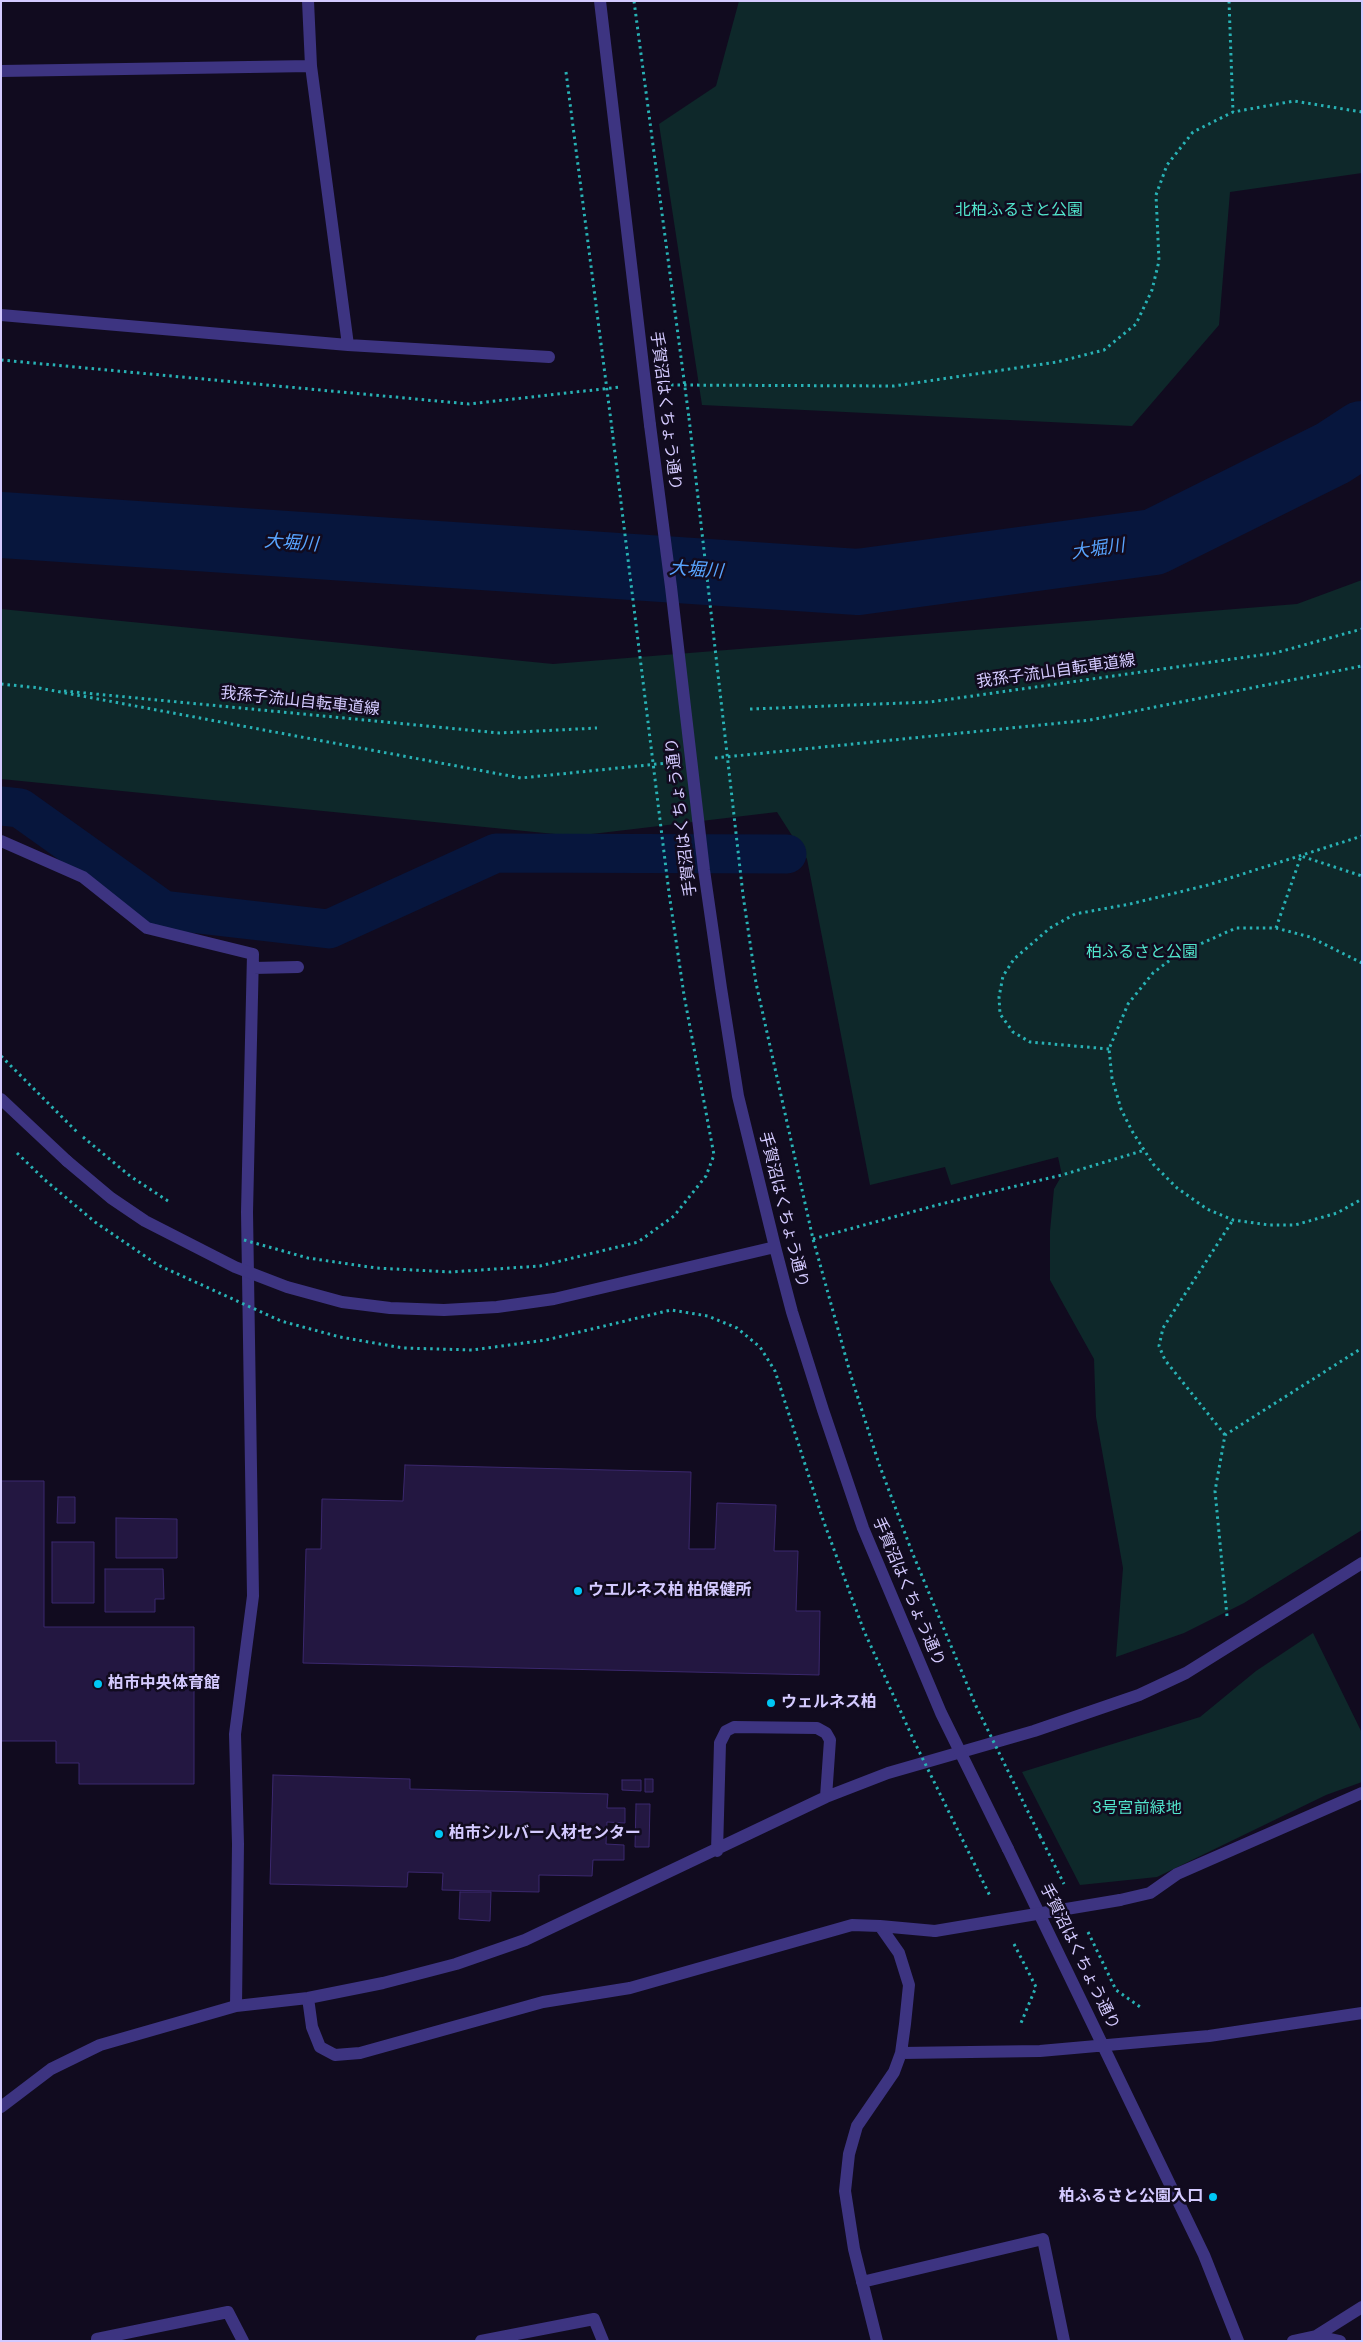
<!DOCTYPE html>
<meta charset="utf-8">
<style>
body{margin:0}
#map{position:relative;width:1363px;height:2342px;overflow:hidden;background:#110b1f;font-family:Poppins,sans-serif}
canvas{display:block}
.frame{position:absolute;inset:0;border:2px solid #d4caff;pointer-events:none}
</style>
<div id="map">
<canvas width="1363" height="2342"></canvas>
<div class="frame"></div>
</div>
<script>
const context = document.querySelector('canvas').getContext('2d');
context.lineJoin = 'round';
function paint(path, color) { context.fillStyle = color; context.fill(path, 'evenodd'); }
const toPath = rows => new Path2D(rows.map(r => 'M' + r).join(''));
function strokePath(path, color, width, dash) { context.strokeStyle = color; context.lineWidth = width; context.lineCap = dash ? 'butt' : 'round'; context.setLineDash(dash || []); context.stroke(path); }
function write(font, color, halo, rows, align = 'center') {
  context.font = font + ' Poppins,"Noto Sans JP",sans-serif'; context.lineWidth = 5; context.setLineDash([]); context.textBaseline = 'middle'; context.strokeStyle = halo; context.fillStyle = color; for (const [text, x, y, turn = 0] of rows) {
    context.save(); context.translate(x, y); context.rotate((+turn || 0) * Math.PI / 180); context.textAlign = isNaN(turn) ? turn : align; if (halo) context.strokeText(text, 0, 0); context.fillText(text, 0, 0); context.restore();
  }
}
paint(toPath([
 [739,1,1362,1,1362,173,1230,192,1219,325,1132,426,702,405,659,124,716,86],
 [1362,580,1362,1530,1244,1603,1184,1633,1116,1657,1123,1568,1096,1417,1094,1359,1050,1280,1050,1231,1054,1189,1062,1175,1058,1157,951,1185,945,1167,870,1185,807,859,777,812,575,836,1,779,1,609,553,664,1297,604],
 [1313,1633,1362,1733,1362,1782,1326,1795,1157,1877,1080,1885,1022,1772,1200,1717,1256,1671]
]), '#0e282a');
strokePath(toPath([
 [1,806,20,808,163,910,329,929,496,853,787,854]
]), '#07163d', 39);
strokePath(toPath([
 [1,525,858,582,1154,542,1333,453,1362,434]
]), '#07163d', 66);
const building = toPath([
 [405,1465,691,1472,689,1549,715,1549,717,1503,776,1505,774,1551,798,1551,796,1611,820,1611,819,1675,303,1663,306,1549,321,1549,322,1499,403,1501,405,1465],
 [1,1481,44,1481,44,1627,194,1627,194,1784,79,1784,79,1763,56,1763,56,1741,1,1741,1,1481],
 [58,1497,75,1497,75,1523,57,1523,58,1497],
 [116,1518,177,1519,177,1558,116,1558,116,1518],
 [52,1542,94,1542,94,1603,52,1603,52,1542],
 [105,1569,163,1569,164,1599,155,1599,155,1612,105,1612,105,1569],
 [273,1775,410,1779,410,1789,608,1794,607,1808,625,1808,625,1823,607,1822,606,1844,624,1845,624,1860,593,1860,592,1876,539,1875,539,1892,442,1890,443,1873,408,1872,407,1887,270,1884,273,1775],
 [645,1779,653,1779,653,1792,645,1792,645,1779],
 [622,1780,641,1780,641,1791,622,1790,622,1780],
 [636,1804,650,1804,649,1847,635,1847,636,1804],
 [460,1892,491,1892,490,1921,459,1919,460,1892]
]);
paint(building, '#231741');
strokePath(building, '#3b286e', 1);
strokePath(toPath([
 [634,1,689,418],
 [1229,1,1233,112],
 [566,72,612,429],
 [1,360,469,404,620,387],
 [671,385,894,386,1057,362,1104,350,1136,324,1152,290,1159,261,1156,195,1167,165,1193,132,1233,112,1294,101,1362,112],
 [1,684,40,688],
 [39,688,521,778,667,763],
 [64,691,499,733,597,728],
 [750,709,930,702,1275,653,1362,629],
 [715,758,1090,720,1362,666],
 [1276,928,1301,856,1362,876],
 [1362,963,1310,937,1276,928,1236,928,1178,954,1153,973,1128,1004,1109,1049,1112,1078,1121,1109,1132,1131,1153,1164,1177,1188,1207,1209,1233,1220,1269,1225,1295,1225,1337,1213,1362,1199],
 [1109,1049,1030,1042,1013,1032,1000,1014,999,997,1003,976,1014,959,1050,928,1075,914,1130,904,1208,885,1362,836],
 [1,1056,77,1132],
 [17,1153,45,1180],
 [813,1239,941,1204,1062,1175,1145,1150],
 [1225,1435,1165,1360,1159,1346,1163,1328,1233,1220],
 [1227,1616,1215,1491,1225,1435,1362,1348],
 [1040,1836,1064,1884],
 [974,1863,990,1896],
 [1088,1932,1116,1990,1143,2009],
 [1014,1944,1036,1987,1021,2023]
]), '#28b2b5', 3, [2.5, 4]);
strokePath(toPath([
 [600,1,650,425],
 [311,66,348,345],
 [1,71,311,66,308,1],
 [1,315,348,345,549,357],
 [1,841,83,877,147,928,253,954,247,1212,253,1596,235,1734,238,1844,236,2006],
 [253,968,298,967],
 [1,1099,67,1161],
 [1008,1849,1204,2255,1238,2341],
 [717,1851,720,1743,726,1731,734,1727,817,1728,826,1733,830,1740,826,1797],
 [1120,1900,1150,1893,1177,1874,1362,1793],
 [880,1926,935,1931],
 [308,1998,312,2027,320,2047,335,2055,360,2053,543,2002,630,1988,852,1925,880,1926,899,1953,909,1985,905,2024,901,2053,894,2072,857,2126,849,2154,845,2191,854,2249,877,2341],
 [901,2053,1040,2051,1209,2036,1362,2013],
 [1,2107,51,2069,100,2045,236,2006,308,1998,383,1983,456,1964,525,1940,826,1797,888,1773,1034,1731,1139,1695,1186,1673,1362,1563],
 [862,2282,1043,2239,1064,2341],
 [1316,2336,1362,2307],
 [97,2341,97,2339,228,2312,243,2341],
 [481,2341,594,2319,603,2341],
 [1293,2341,1316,2336,1340,2341]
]), '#3d3481', 12);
strokePath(toPath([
 [689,418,743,895,756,983,813,1239,851,1376,879,1464,912,1552,976,1706,1040,1836],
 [83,1137,130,1176,168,1201],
 [45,1180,95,1222,158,1265,281,1321,340,1337,403,1348,472,1350,546,1340,671,1310,708,1316,737,1328,760,1347,775,1371,822,1517,864,1631,915,1743,974,1863],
 [244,1240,308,1258,376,1268,451,1272,540,1266,638,1242,674,1216,706,1176,714,1155,684,995,669,893,612,429]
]), '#28b2b5', 3, [2.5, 4]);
strokePath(toPath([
 [650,425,671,587,704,870,721,988,738,1096,775,1247,792,1312,823,1410,863,1528,941,1713,1008,1849],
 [67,1161,111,1198,145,1221,235,1267,287,1287,342,1302,390,1308,444,1310,497,1307,554,1299,775,1247],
 [935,1931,1120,1900]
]), '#3d3481', 12);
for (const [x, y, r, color] of [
 [578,1591,5,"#00c8f5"],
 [98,1684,5,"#00c8f5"],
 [771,1703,5,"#00c8f5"],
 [439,1834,5,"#00c8f5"],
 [1213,2197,5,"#00c8f5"]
]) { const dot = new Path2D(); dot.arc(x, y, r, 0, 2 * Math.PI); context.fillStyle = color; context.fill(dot); strokePath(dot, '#110b1f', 2); }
write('16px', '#51e4cb', '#110b1f', [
 ["北柏ふるさと公園",1019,211],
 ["柏ふるさと公園",1142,953],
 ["3号宮前緑地",1137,1809]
]);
write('16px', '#d4caff', '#110b1f', [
 ["手賀沼はくちょう通り",665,411,83],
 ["我孫子流山自転車道線",1056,672,-8],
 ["我孫子流山自転車道線",300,702,6],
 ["手賀沼はくちょう通り",682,817,-97],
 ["手賀沼はくちょう通り",783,1210,76],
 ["手賀沼はくちょう通り",908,1592,67],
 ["手賀沼はくちょう通り",1079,1957,64]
]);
write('bold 16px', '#d4caff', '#110b1f', [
 ["ウエルネス柏 柏保健所",588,1591],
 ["柏市中央体育館",108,1684],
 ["ウェルネス柏",781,1703],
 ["柏市シルバー人材センター",449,1834],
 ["柏ふるさと公園入口",1203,2197,"right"]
], 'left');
write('italic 18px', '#58a4ff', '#110b1f', [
 ["大堀川",291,544,4],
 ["大堀川",1098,550,-8],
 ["大堀川",696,571,4]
]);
</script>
